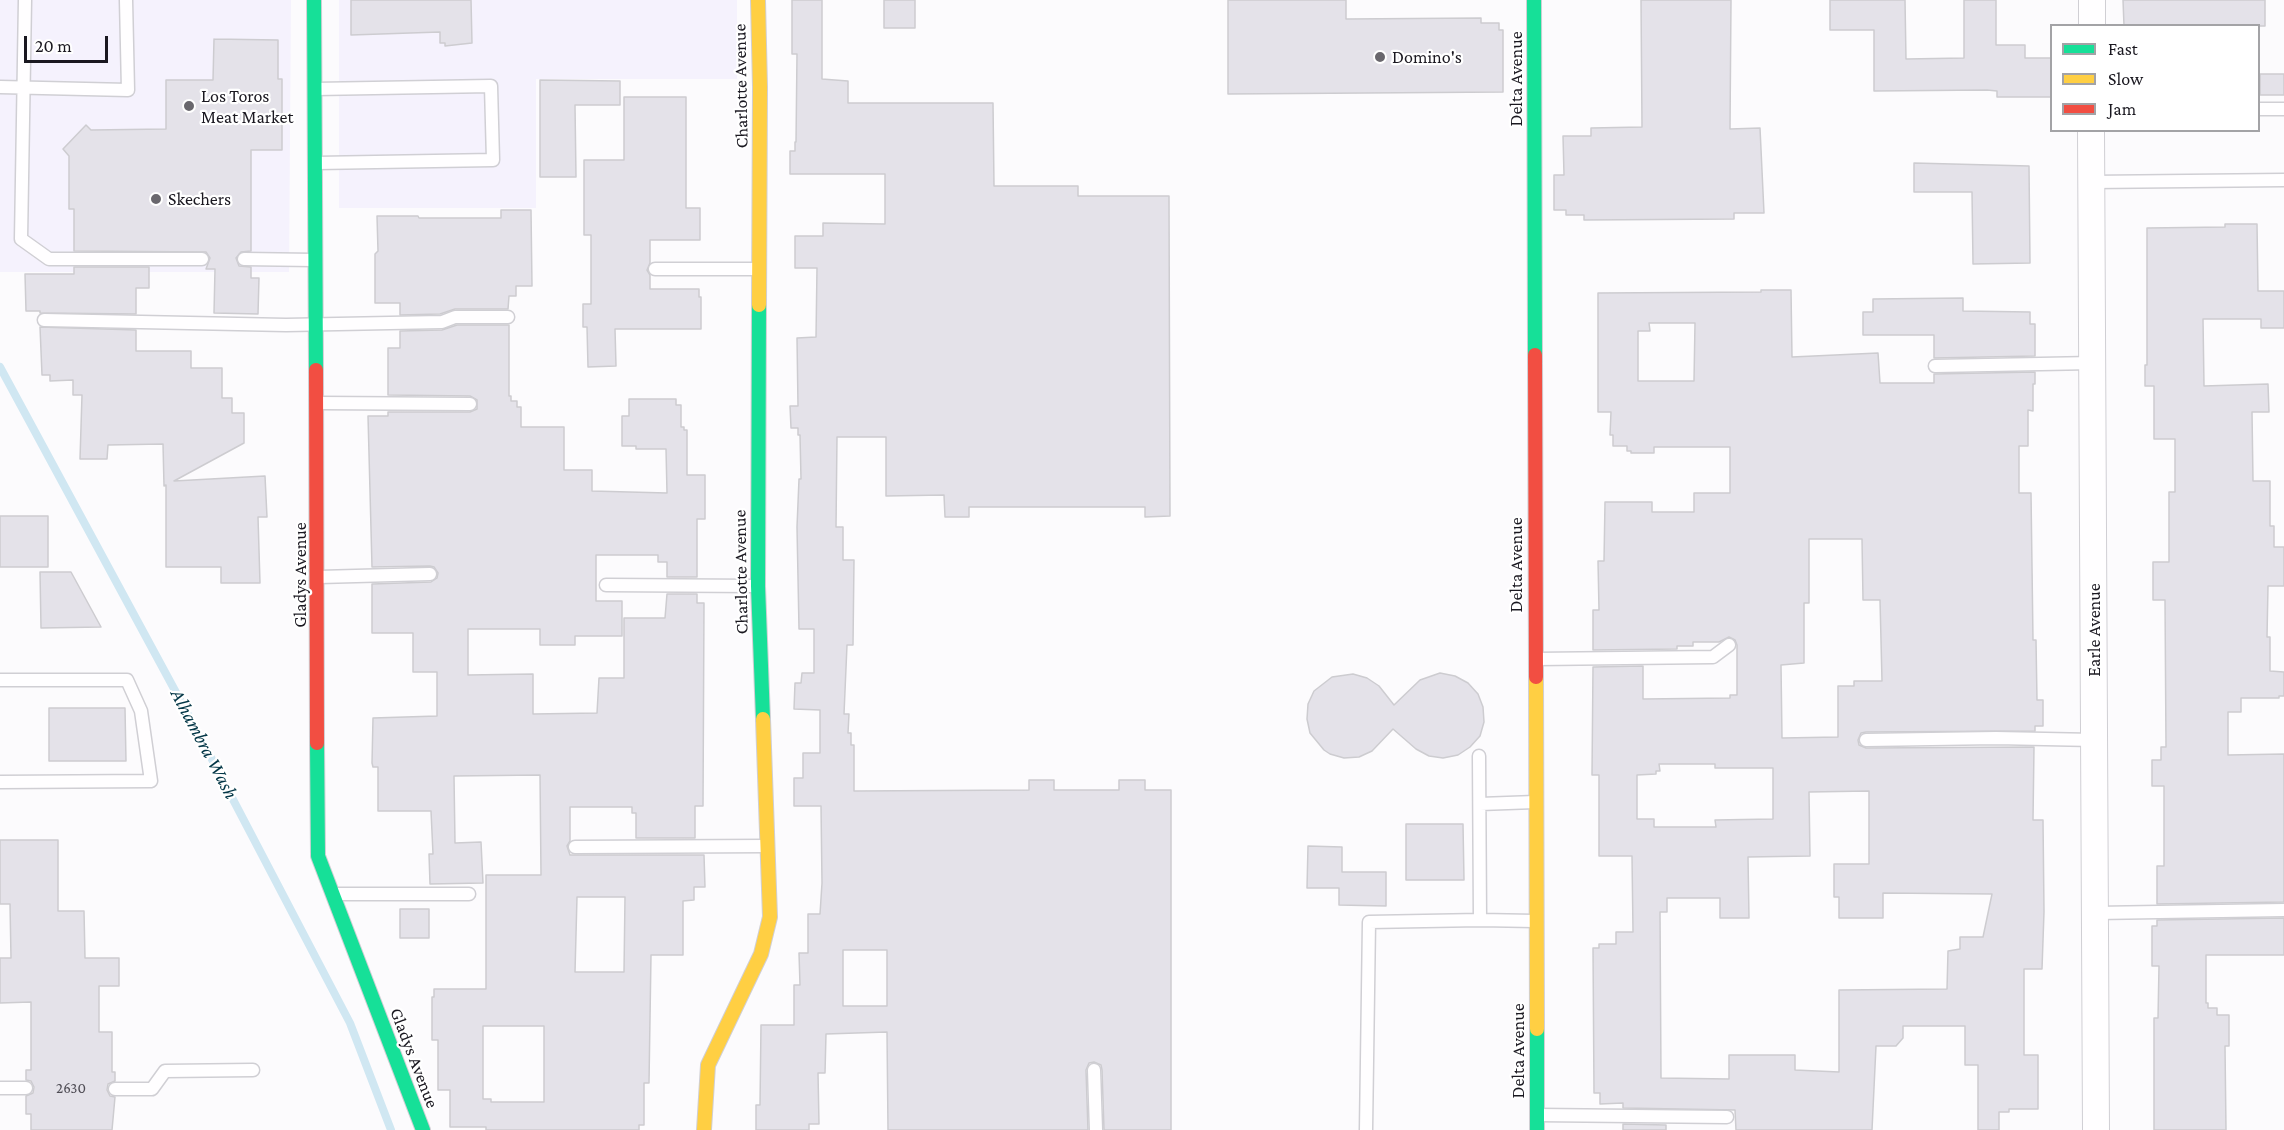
<!DOCTYPE html>
<style>
body{margin:0}
#map{position:relative;width:2284px;height:1130px;overflow:hidden;background:#fcfbfd;font-family:"Crimson Pro",serif}
canvas{display:block}
.legend{position:absolute;left:2050px;top:24px;width:210px;height:108px;box-sizing:border-box;background:#fff;border:2px solid #a3a3a6;margin:0;padding:8px 10px;list-style:none;font-size:18px;color:#1a1820}
.legend li{display:flex;align-items:center;gap:12px;height:30px}
.legend b{width:30px;border:2px solid #a3a3a6}
.scale{position:absolute;left:24px;top:36px;width:84px;height:27px;box-sizing:border-box;border:3px solid #1a1820;border-top:0;padding-left:8px;font-size:18px;line-height:21px;white-space:nowrap;color:#1a1820;-webkit-text-stroke:4px #fff;paint-order:stroke}
</style>
<div id="map">
<canvas width="2284" height="1130"></canvas>
<ul class="legend">
<li><b style="height:8px;background:#16e098"></b>Fast</li>
<li><b style="height:8px;background:#ffcf43"></b>Slow</li>
<li><b style="height:8px;background:#f24e42"></b>Jam</li>
</ul>
<div class="scale">20 m</div>
</div>
<script>
const context = document.querySelector('canvas').getContext('2d');
context.lineJoin = 'round';
function paint(path, color) { context.fillStyle = color; context.fill(path, 'evenodd'); }
const toPath = rows => new Path2D(rows.map(r => 'M' + r).join(''));
function strokePath(path, color, width, dash) { context.strokeStyle = color; context.lineWidth = width; context.lineCap = dash ? 'butt' : 'round'; context.setLineDash(dash || []); context.stroke(path); }
function write(font, color, halo, rows, align = 'center') {
  context.font = font + ' "Crimson Pro",serif'; context.lineWidth = 4.5; context.setLineDash([]); context.textBaseline = 'middle'; context.strokeStyle = halo; context.fillStyle = color; for (const [text, x, y, turn = 0] of rows) {
    context.save(); context.translate(x, y); context.rotate((+turn || 0) * Math.PI / 180); context.textAlign = isNaN(turn) ? turn : align; if (halo) context.strokeText(text, 0, 0); context.fillText(text, 0, 0); context.restore();
  }
}
paint(toPath([
 [0,0,291,0,289,272,0,272],
 [339,0,737,0,737,79,536,79,536,208,339,208]
]), '#f5f2fd');
strokePath(toPath([
 [0,367,205,746,350,1023,391,1130]
]), '#d0e7f2', 8);
const building = toPath([
 [351,0,471,0,472,43,445,46,445,43,440,43,440,32,351,35,351,0],
 [792,0,822,0,822,79,848,81,848,103,993,103,994,186,1078,186,1078,196,1169,196,1170,516,1145,517,1145,507,969,507,969,517,945,517,944,495,886,496,886,437,837,437,836,527,843,527,843,560,854,560,853,645,847,645,844,714,849,714,848,733,851,733,851,745,854,745,854,791,1029,790,1029,780,1054,780,1054,790,1119,790,1119,780,1145,780,1145,790,1171,790,1171,1130,1104,1130,1102,1070,1101,1065,1094,1062,1089,1063,1086,1070,1088,1130,888,1130,887,1032,826,1034,825,1073,818,1073,819,1124,809,1124,809,1130,756,1130,756,1105,760,1105,761,1025,794,1025,794,985,800,985,799,953,808,953,808,914,820,914,822,883,821,806,794,806,794,778,803,778,803,753,820,753,820,710,794,709,795,683,801,683,802,673,814,673,814,629,799,629,797,527,799,479,801,479,800,435,798,435,798,428,791,428,790,406,798,406,797,338,816,337,817,268,795,268,795,236,823,236,823,223,885,224,885,174,790,174,790,151,795,151,795,142,796,142,797,54,792,54,792,0],
 [843,950,887,950,887,1006,843,1006,843,950],
 [884,0,915,0,915,28,884,28,884,0],
 [1228,0,1346,0,1346,19,1481,18,1481,23,1499,23,1499,30,1503,30,1503,92,1228,94,1228,0],
 [1641,0,1731,0,1730,129,1760,128,1764,213,1734,213,1734,219,1584,220,1584,215,1566,215,1566,210,1554,210,1554,175,1564,175,1563,136,1591,136,1591,128,1642,127,1641,0],
 [1830,0,1905,0,1906,59,1964,58,1964,0,1996,0,1996,45,2025,45,2025,58,2052,58,2052,97,1997,97,1997,91,1987,90,1874,91,1874,30,1830,30,1830,0],
 [2123,0,2265,0,2265,26,2124,26,2123,0],
 [214,39,278,40,278,79,282,79,282,150,251,150,251,251,241,252,236,258,239,266,251,267,251,278,259,278,258,314,214,313,215,269,206,269,210,258,206,252,74,251,74,209,69,209,69,156,63,149,86,125,91,130,166,129,166,80,213,80,214,39],
 [2260,74,2284,74,2284,95,2260,95,2260,74],
 [540,80,620,81,620,105,575,105,576,177,540,177,540,80],
 [624,97,686,97,686,208,700,208,700,240,650,240,650,263,647,270,650,275,650,289,699,289,699,297,701,297,701,329,615,329,616,366,588,367,587,327,583,327,583,304,591,304,591,235,584,235,584,160,624,160,624,97],
 [1914,163,2029,166,2030,263,1973,264,1972,192,1914,192,1914,163],
 [501,210,531,210,532,286,516,286,516,296,509,296,508,309,455,309,440,314,400,315,400,303,375,303,375,254,378,251,377,216,418,216,419,218,501,218,501,210],
 [2225,224,2257,224,2258,291,2284,291,2284,328,2261,328,2261,319,2203,319,2204,386,2268,384,2269,412,2252,412,2253,481,2270,481,2270,526,2274,526,2274,547,2284,547,2284,586,2268,586,2267,637,2270,637,2270,671,2284,672,2284,696,2279,696,2279,698,2241,698,2241,712,2228,712,2228,755,2284,754,2284,902,2157,904,2157,866,2164,866,2164,786,2152,786,2152,760,2161,760,2161,747,2166,747,2165,600,2153,600,2153,562,2169,562,2169,492,2175,492,2175,439,2154,439,2154,386,2145,386,2145,365,2147,365,2147,228,2225,227,2225,224],
 [74,267,149,267,149,288,136,288,136,314,40,313,40,311,26,311,25,274,74,274,74,267],
 [1761,290,1791,290,1792,357,1878,353,1880,383,1934,383,1934,374,2035,372,2035,384,2033,384,2033,411,2028,410,2028,446,2019,446,2019,493,2031,493,2033,640,2036,640,2037,700,2043,700,2043,726,2035,726,2035,731,1866,732,1861,733,1858,740,1859,745,1866,748,2034,747,2033,820,2043,820,2044,912,2042,969,2024,969,2024,1055,2038,1055,2038,1109,2009,1109,2009,1112,1999,1112,1999,1130,1978,1130,1978,1065,1965,1065,1965,1026,1903,1026,1903,1038,1896,1046,1876,1046,1872,1130,1736,1130,1735,1110,1623,1108,1623,1103,1600,1104,1600,1093,1594,1093,1593,948,1599,948,1599,944,1616,944,1616,932,1633,932,1632,856,1599,856,1599,775,1592,775,1593,667,1643,666,1643,699,1730,698,1730,695,1737,695,1737,645,1735,640,1729,637,1719,642,1693,642,1693,646,1677,646,1677,649,1593,650,1593,610,1599,610,1598,561,1604,561,1605,502,1652,502,1652,512,1694,512,1694,493,1730,493,1730,447,1654,447,1654,453,1631,453,1631,451,1627,451,1627,446,1613,446,1613,435,1610,435,1611,412,1598,412,1598,293,1761,292,1761,290],
 [1649,323,1695,323,1694,381,1638,381,1638,331,1650,331,1649,323],
 [1809,539,1862,539,1863,600,1880,600,1882,681,1854,681,1854,686,1838,686,1838,737,1782,738,1781,665,1804,663,1804,603,1809,603,1809,539],
 [1659,764,1715,764,1715,768,1773,768,1773,819,1715,820,1716,827,1654,827,1654,819,1637,819,1637,775,1656,774,1656,771,1660,771,1659,764],
 [1869,791,1869,864,1834,864,1834,897,1839,897,1839,918,1883,918,1883,893,1992,894,1983,937,1960,937,1960,949,1948,951,1947,989,1839,990,1839,1072,1795,1070,1795,1055,1729,1055,1729,1079,1661,1078,1660,912,1667,912,1667,898,1720,898,1720,918,1749,918,1748,857,1810,856,1809,792,1869,791],
 [1963,298,1963,311,2030,312,2030,324,2035,324,2035,356,1934,358,1934,335,1863,335,1863,312,1873,312,1873,299,1963,298],
 [457,325,509,325,509,396,511,396,511,401,517,401,517,407,521,407,521,427,564,427,564,470,592,470,592,491,667,493,666,449,636,449,636,446,622,446,622,416,629,416,629,399,676,399,676,405,681,405,681,427,684,427,684,430,687,430,687,475,705,475,705,519,697,519,697,577,667,577,667,562,658,562,658,555,596,555,596,601,622,601,622,636,575,636,575,645,540,645,540,629,468,629,468,675,533,674,533,714,597,713,599,678,624,678,624,618,665,618,667,594,697,594,697,603,704,603,703,806,695,806,695,838,636,838,636,813,632,813,632,807,570,807,570,841,567,846,570,855,704,855,705,887,694,887,694,900,683,901,683,955,651,955,649,1083,644,1083,644,1125,639,1125,639,1130,486,1130,486,1127,450,1127,450,1090,438,1090,438,1040,432,1040,432,997,434,997,434,989,486,989,486,875,541,875,540,775,454,776,455,843,481,842,483,883,430,884,429,854,433,854,431,811,378,811,378,767,373,767,372,763,373,718,437,716,437,672,413,672,413,633,372,633,372,584,431,582,437,578,438,573,434,567,430,566,372,567,368,416,388,416,388,412,470,412,477,409,477,400,470,396,388,395,388,348,400,348,400,331,442,330,457,325],
 [577,897,625,897,624,972,575,972,577,897],
 [483,1026,544,1026,544,1102,491,1102,491,1099,483,1099,483,1026],
 [40,327,136,330,136,351,191,351,191,368,222,368,222,398,232,398,232,413,244,413,244,443,174,481,265,476,267,517,258,517,260,583,221,583,221,567,166,567,166,485,164,486,163,444,108,445,107,459,80,459,82,395,73,395,73,380,50,381,50,375,42,375,40,327],
 [0,516,48,516,48,567,0,567,0,516],
 [40,572,71,572,101,627,41,628,40,572],
 [1440,673,1455,676,1468,683,1478,694,1483,707,1484,722,1480,736,1470,747,1458,755,1443,758,1429,756,1416,749,1393,729,1372,751,1359,757,1344,758,1330,754,1324,750,1310,733,1307,719,1308,704,1314,691,1332,677,1353,674,1367,678,1379,686,1394,705,1420,680,1440,673],
 [49,708,125,708,126,761,49,761,49,708],
 [1406,824,1463,824,1464,880,1406,880,1406,824],
 [0,840,58,840,58,911,84,911,85,958,119,958,119,986,99,986,99,1032,112,1032,112,1072,115,1072,115,1081,108,1084,107,1090,110,1096,115,1097,112,1130,31,1130,31,1114,26,1114,26,1096,33,1093,34,1087,31,1081,26,1080,26,1070,31,1070,31,1002,0,1003,0,958,11,958,10,904,0,904,0,840],
 [1308,846,1342,847,1342,872,1386,872,1386,906,1339,905,1339,888,1307,888,1308,846],
 [400,909,429,909,429,938,400,938,400,909],
 [2284,918,2284,955,2206,955,2206,1003,2208,1003,2208,1008,2217,1008,2217,1015,2229,1015,2229,1046,2225,1046,2226,1130,2154,1130,2154,1018,2158,1018,2159,966,2152,966,2152,926,2157,926,2157,920,2284,918],
 [1623,1124,1666,1125,1666,1130,1623,1130,1623,1124]
]);
paint(building, '#e4e2e9');
strokePath(building, '#cdccd0', 1.5);
const lane = toPath([
 [25,0,21,239,49,259,202,259],
 [0,87,128,90,126,0],
 [315,89,491,86,493,160,317,163],
 [2258,109,2284,109],
 [2091,182,2284,180],
 [244,259,314,260],
 [655,269,758,269],
 [44,320,286,325,442,322,455,317,508,317],
 [1935,366,2093,363],
 [319,403,470,404],
 [319,577,430,574],
 [606,585,757,586],
 [1536,659,1713,657,1729,645],
 [0,680,127,680,141,711,151,781,0,782],
 [1866,740,1996,738,2094,740],
 [1480,804,1535,802],
 [575,847,767,846],
 [336,894,469,894],
 [2096,913,2284,910],
 [1480,920,1535,921],
 [1094,1070,1096,1130],
 [1,1088,26,1088],
 [115,1089,152,1089,165,1071,253,1070],
 [1538,1115,1727,1117],
 [1366,1130,1369,922,1480,920,1479,756]
]);
const street = toPath([
 [2092,26,2092,0],
 [2091,130,2096,1130]
]);
const fast = toPath([
 [314,0,316,370],
 [1534,0,1535,355],
 [759,305,758,586,763,719],
 [317,743,318,856,423,1130],
 [1537,1029,1537,1130]
]);
const slow = toPath([
 [758,0,760,87,759,305],
 [1536,677,1537,1029],
 [704,1130,708,1065,761,954,770,917,763,719]
]);
const jam = toPath([
 [1535,355,1536,677],
 [316,370,317,743]
]);
strokePath(lane, '#d0cfd4', 15);
strokePath(street, '#d0cfd4', 28);
strokePath(fast, '#d0cfd4', 16);
strokePath(slow, '#d0cfd4', 16);
strokePath(jam, '#d0cfd4', 16);
strokePath(lane, '#fffeff', 12);
strokePath(street, '#fffeff', 26);
strokePath(fast, '#16e098', 14);
strokePath(slow, '#ffcf43', 14);
strokePath(jam, '#f24e42', 14);
for (const [x, y, r, color] of [
 [1380,57,6,"#69676d"],
 [189,106,6,"#69676d"],
 [156,199,6,"#69676d"]
]) { const dot = new Path2D(); dot.arc(x, y, r, 0, 2 * Math.PI); context.fillStyle = color; context.fill(dot); strokePath(dot, '#fff', 2); }
write('15px', '#4e4c54', null, [
 ["2630",71,1088]
]);
write('18px', '#1a1820', '#fff', [
 ["Domino's",1392,57],
 ["Los Toros",201,96],
 ["Meat Market",201,117],
 ["Skechers",168,199]
], 'left');
write('18px', '#1a1820', '#fff', [
 ["Delta Avenue",1516,79,-90],
 ["Charlotte Avenue",741,86,-91],
 ["Delta Avenue",1516,565,-90],
 ["Charlotte Avenue",741,572,-91],
 ["Gladys Avenue",300,575,-90],
 ["Earle Avenue",2094,630,-90],
 ["Delta Avenue",1518,1051,-90],
 ["Gladys Avenue",414,1058,69]
]);
write('italic 20px', '#043747', '#fff', [
 ["Alhambra Wash",204,744,62]
]);
</script>
